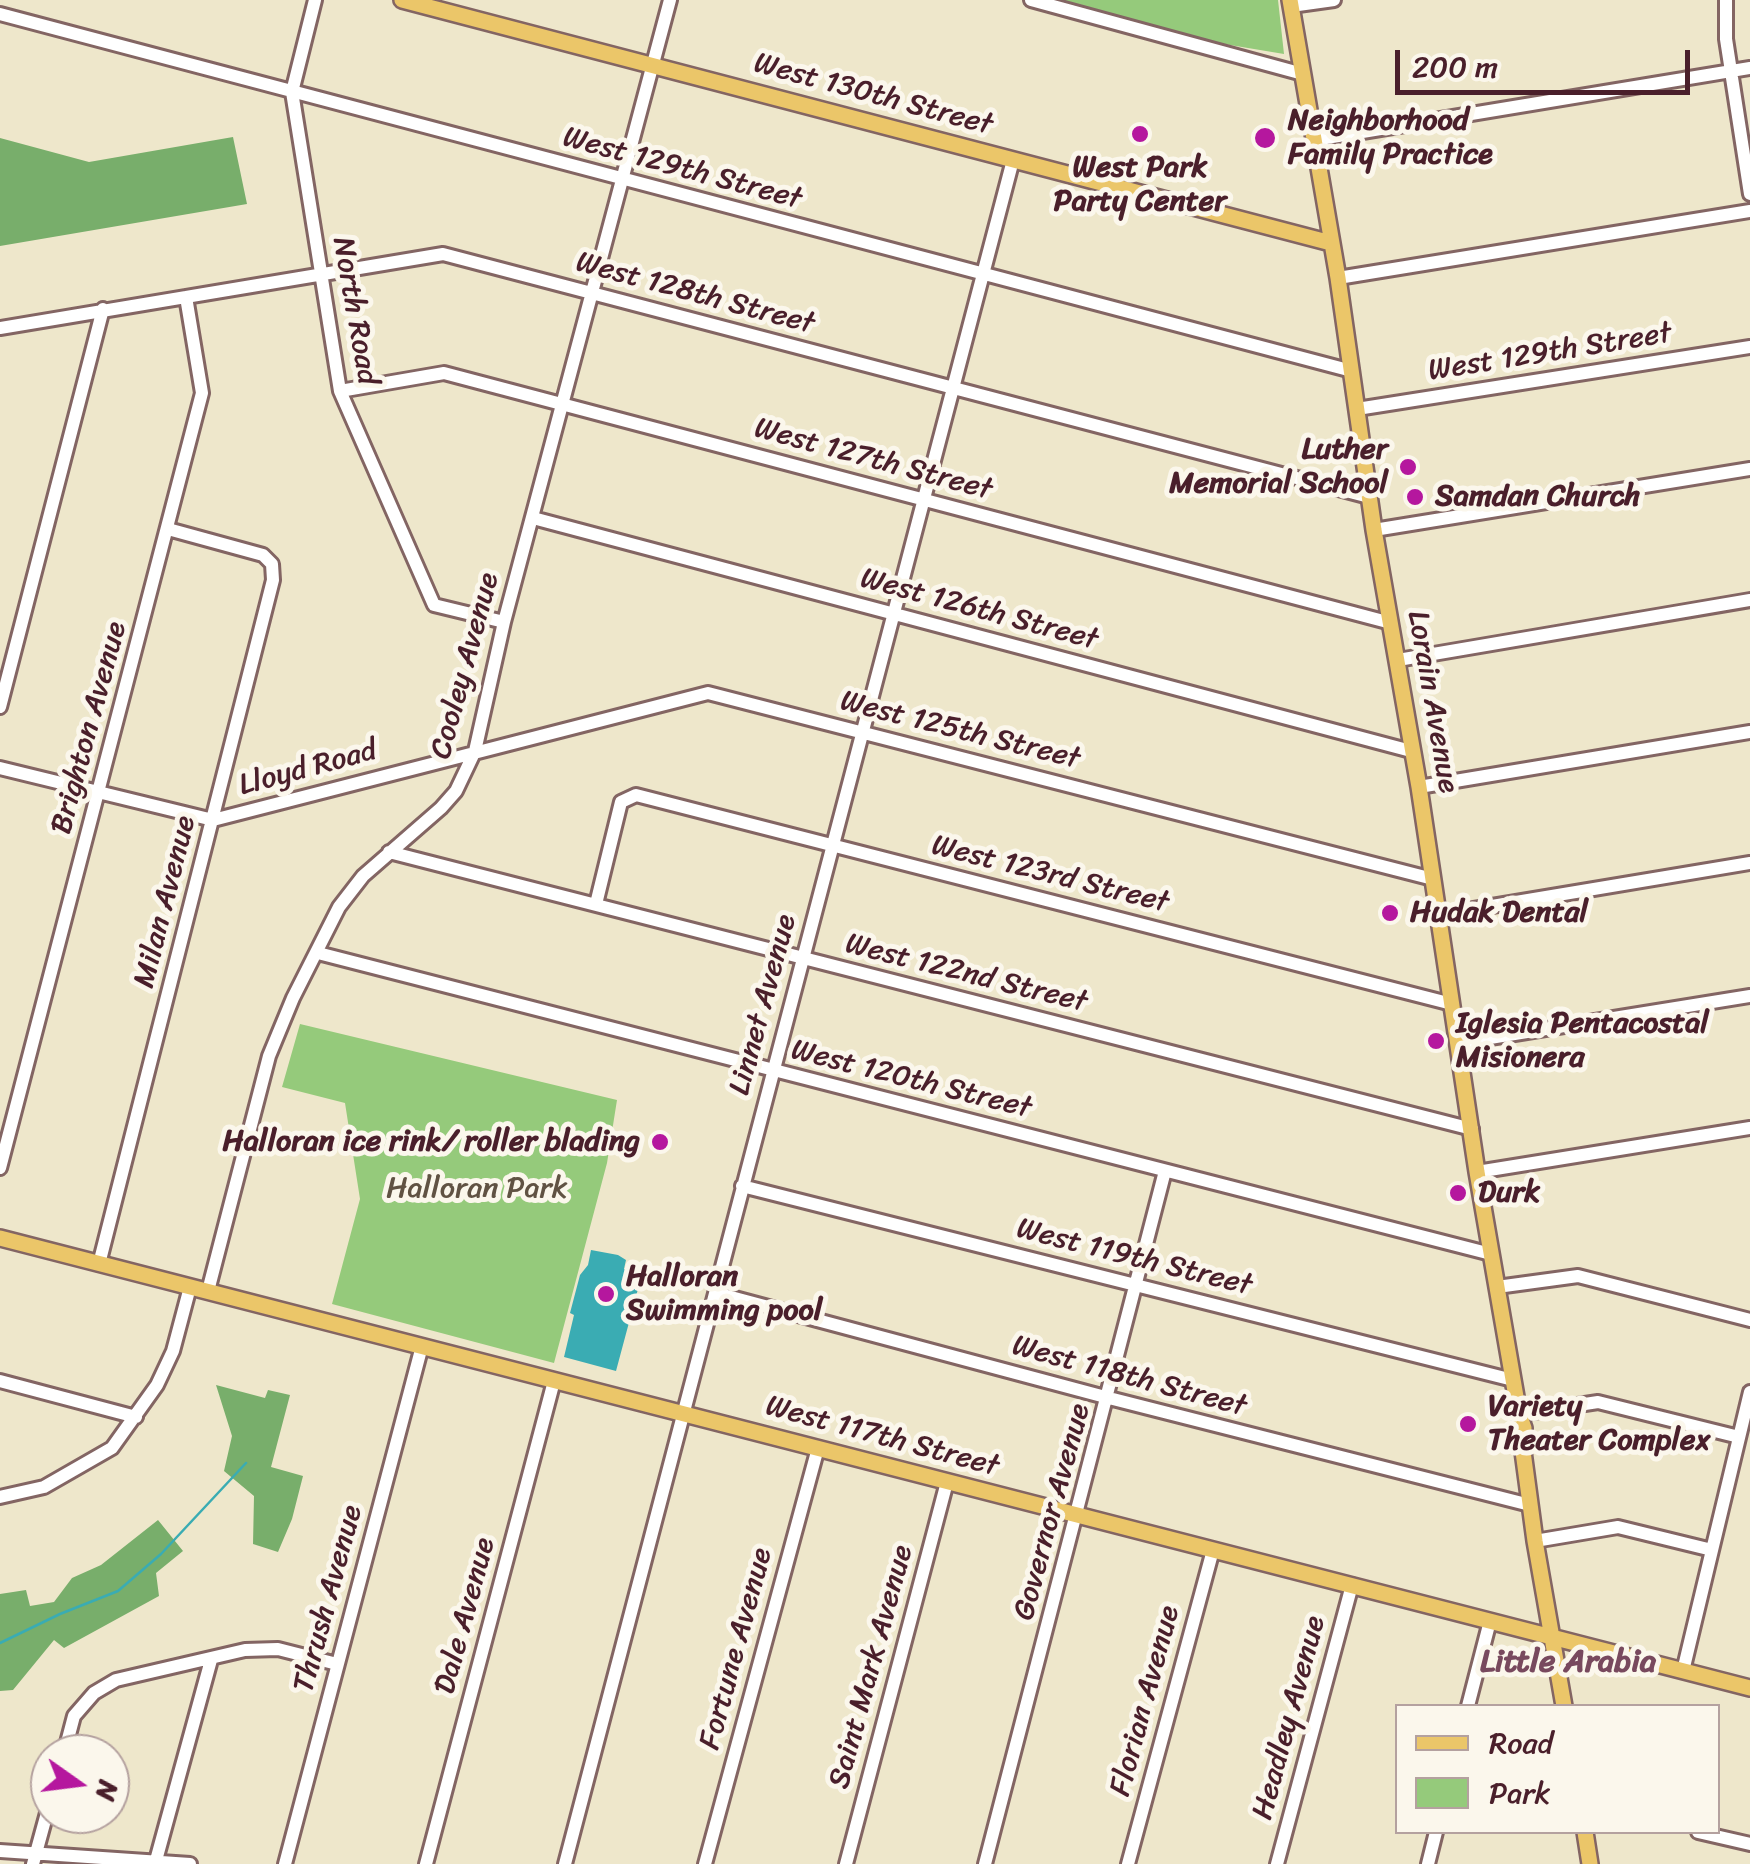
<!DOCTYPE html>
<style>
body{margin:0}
#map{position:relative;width:1750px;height:1864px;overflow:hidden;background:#eee7cb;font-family:Sriracha,sans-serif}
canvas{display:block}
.legend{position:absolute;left:1395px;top:1704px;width:325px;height:130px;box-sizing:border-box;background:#fbf7ec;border:2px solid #b4a19f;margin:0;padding:12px 18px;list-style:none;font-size:30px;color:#4a1f2b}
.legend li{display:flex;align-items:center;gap:20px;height:50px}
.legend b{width:50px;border:2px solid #b4a19f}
.north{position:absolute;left:30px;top:1734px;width:100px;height:100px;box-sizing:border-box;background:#fbf7ec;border:2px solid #b4a19f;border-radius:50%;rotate:104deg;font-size:28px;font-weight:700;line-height:40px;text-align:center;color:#4a1f2b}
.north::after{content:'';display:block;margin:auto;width:35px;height:45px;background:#b5179e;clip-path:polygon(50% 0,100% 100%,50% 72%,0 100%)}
.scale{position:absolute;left:1395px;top:50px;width:295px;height:45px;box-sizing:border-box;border:5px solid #4a1f2b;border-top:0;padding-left:12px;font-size:30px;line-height:35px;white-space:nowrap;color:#4a1f2b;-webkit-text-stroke:8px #fbf7ec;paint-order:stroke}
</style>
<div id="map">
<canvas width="1750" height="1864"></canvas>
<ul class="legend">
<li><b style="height:12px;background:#ebc669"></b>Road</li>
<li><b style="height:28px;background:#95ca7b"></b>Park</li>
</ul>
<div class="north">N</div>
<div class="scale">200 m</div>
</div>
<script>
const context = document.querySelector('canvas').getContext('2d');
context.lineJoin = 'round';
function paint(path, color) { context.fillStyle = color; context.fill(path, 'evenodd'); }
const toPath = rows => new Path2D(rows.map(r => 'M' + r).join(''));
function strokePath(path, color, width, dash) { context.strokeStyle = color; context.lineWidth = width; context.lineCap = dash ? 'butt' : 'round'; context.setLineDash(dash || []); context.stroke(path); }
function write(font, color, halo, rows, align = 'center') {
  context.font = font + ' Sriracha,sans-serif'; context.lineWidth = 10; context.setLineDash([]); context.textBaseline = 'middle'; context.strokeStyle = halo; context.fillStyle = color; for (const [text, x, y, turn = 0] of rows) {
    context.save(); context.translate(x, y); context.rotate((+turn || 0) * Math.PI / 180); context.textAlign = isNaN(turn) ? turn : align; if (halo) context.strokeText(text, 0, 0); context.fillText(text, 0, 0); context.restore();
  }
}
paint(toPath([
 [1056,0,1278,0,1284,54,1212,42],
 [300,1024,617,1100,607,1163,554,1363,332,1304,360,1199,345,1103,282,1087]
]), '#95ca7b');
paint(toPath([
 [233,137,247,204,0,246,0,138,89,162],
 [216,1385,265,1398,268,1390,290,1395,271,1467,303,1476,292,1519,278,1552,253,1544,254,1496,224,1471,232,1436],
 [158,1520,183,1551,156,1573,159,1596,64,1648,54,1640,13,1690,0,1691,0,1594,26,1590,30,1606,54,1602,72,1578,101,1565]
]), '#78ae6b');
paint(toPath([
 [591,1250,618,1255,626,1260,624,1269,642,1274,616,1371,564,1357,574,1315,570,1313,580,1275,588,1265]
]), '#3aacb3');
strokePath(toPath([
 [0,1643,60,1614,118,1591,161,1554,246,1463]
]), '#3aacb3', 2.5);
const minor = toPath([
 [315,0,292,92,340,391,434,605,504,622],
 [1031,0,1303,74],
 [1726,0,1726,39,1750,194],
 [1291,6,1334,0],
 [0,14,1352,371],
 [1314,140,1750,68],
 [1338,278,1750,211],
 [0,328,443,254,1369,497],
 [340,391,444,373,1391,623],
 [1357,409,1750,347],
 [533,518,1411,751],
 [1374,530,1750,469],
 [1398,660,1750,600],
 [0,707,103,309],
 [0,768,213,820,708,693,1433,879],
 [1419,787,1750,732],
 [389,852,1472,1129],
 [596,904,621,802,636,795,1452,1004],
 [1438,915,1750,863],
 [318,953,1491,1254],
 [1459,1043,1750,996],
 [0,1168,202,393,186,297],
 [1477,1172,1750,1128],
 [742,1186,1513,1380],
 [99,1264,273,580,272,564,263,555,168,529],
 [1497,1287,1578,1276,1750,1320],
 [208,1291,269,1056,293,998,339,907,363,876,441,808,456,791,475,751,504,622,670,0],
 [716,1293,1109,1398,1530,1505],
 [0,1381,136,1417],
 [1519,1414,1598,1402,1739,1437],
 [0,1497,44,1487,112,1448,157,1385,173,1351,190,1287],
 [1535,1541,1618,1527,1712,1550],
 [1683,1671,1750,1392],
 [1468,1706,1490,1621],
 [64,1754,74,1716,94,1693,116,1680,245,1650,278,1649,337,1664],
 [1698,1832,1750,1844],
 [0,1851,190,1864],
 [33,1864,50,1802],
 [155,1864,211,1660],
 [285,1864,422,1346],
 [426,1864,554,1381],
 [565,1864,1013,160],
 [705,1864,818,1448],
 [846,1864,947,1482],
 [985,1864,1165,1171],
 [1128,1864,1213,1550],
 [1277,1864,1352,1585],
 [1428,1864,1436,1832]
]);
const major = toPath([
 [402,0,1331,243],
 [1290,0,1338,278,1374,530,1419,787,1477,1172,1519,1414,1524,1428,1522,1444,1535,1541,1564,1706],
 [0,1238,1750,1688],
 [1585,1832,1590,1864]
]);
strokePath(minor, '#836563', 18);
strokePath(major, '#836563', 20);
strokePath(minor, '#fff', 12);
strokePath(major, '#ebc669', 15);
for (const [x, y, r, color] of [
 [1140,134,10,"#b5179e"],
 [1265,138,12,"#b5179e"],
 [1408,467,10,"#b5179e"],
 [1415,497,10,"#b5179e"],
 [1390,913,10,"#b5179e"],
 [1436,1041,10,"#b5179e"],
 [660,1142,10,"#b5179e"],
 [1458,1193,10,"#b5179e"],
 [606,1294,10,"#b5179e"],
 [1468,1424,10,"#b5179e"]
]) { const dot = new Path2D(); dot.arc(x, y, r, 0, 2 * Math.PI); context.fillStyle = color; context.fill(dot); strokePath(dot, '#fbf7ec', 4); }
write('30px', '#4a1f2b', '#fbf7ec', [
 ["West 130th Street",873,95,15],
 ["West 129th Street",682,169,15],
 ["West 128th Street",695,294,15],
 ["North Road",354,311,80],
 ["West 129th Street",1550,353,-9],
 ["West 127th Street",873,460,15],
 ["West 126th Street",979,610,15],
 ["Cooley Avenue",466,666,-75],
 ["Lorain Avenue",1432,702,80],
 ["Brighton Avenue",90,728,-75],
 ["West 125th Street",960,731,14],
 ["Lloyd Road",308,769,-15],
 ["West 123rd Street",1050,875,14],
 ["Milan Avenue",166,902,-76],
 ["West 122nd Street",966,974,14],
 ["Linnet Avenue",764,1005,-75],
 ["West 120th Street",911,1080,14],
 ["West 119th Street",1134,1258,14],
 ["West 118th Street",1129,1377,15],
 ["West 117th Street",882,1437,15],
 ["Governor Avenue",1053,1512,-75],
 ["Thrush Avenue",329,1599,-75],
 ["Dale Avenue",466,1616,-75],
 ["Fortune Avenue",737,1649,-75],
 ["Saint Mark Avenue",872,1667,-75],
 ["Florian Avenue",1146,1701,-75],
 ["Headley Avenue",1290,1718,-75]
]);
write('bold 30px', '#4a1f2b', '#fbf7ec', [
 ["Neighborhood",1288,121],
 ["Family Practice",1288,155],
 ["West Park",1140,168,"center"],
 ["Party Center",1140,202,"center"],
 ["Luther",1388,450,"right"],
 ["Memorial School",1388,484,"right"],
 ["Samdan Church",1435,497],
 ["Hudak Dental",1410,913],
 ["Iglesia Pentacostal",1456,1024],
 ["Misionera",1456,1058],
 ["Halloran ice rink/ roller blading",640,1142,"right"],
 ["Durk",1478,1193],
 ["Halloran",626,1277],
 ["Swimming pool",626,1311],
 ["Variety",1488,1407],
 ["Theater Complex",1488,1441]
], 'left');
write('30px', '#605243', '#fbf7ec', [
 ["Halloran Park",477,1189]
]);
write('bold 32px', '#78495e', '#fbf7ec', [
 ["Little Arabia",1568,1663]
]);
</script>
